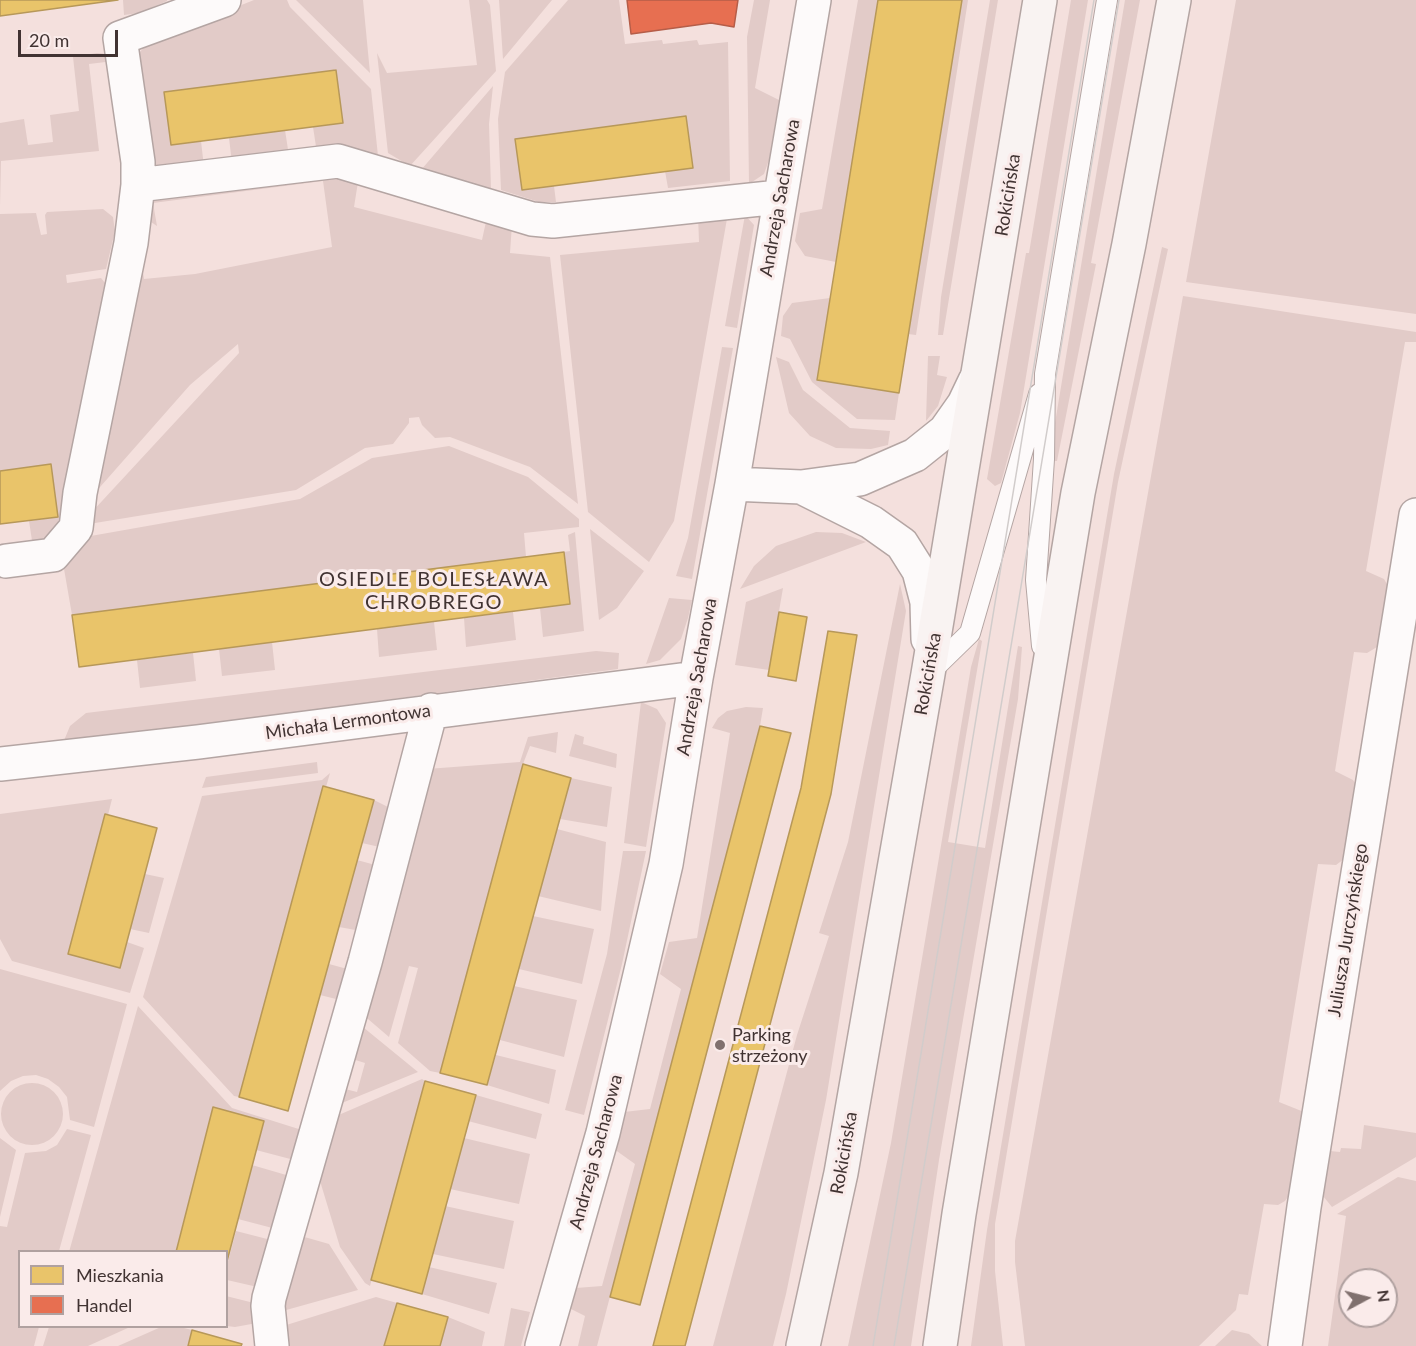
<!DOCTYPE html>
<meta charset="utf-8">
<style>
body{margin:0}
#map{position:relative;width:1416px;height:1346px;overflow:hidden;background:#f4e0dd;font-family:Lato,sans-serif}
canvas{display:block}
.legend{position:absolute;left:18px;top:1250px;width:210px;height:78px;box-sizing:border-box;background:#faebea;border:2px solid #b0a1a0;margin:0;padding:8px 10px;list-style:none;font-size:18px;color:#413332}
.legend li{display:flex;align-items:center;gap:12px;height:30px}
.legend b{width:30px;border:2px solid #b0a1a0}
.north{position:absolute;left:1338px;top:1268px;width:60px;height:60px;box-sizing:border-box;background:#faebea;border:2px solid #b0a1a0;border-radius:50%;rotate:83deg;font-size:16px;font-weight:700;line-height:24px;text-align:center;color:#413332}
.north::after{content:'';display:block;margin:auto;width:21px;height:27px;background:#80706e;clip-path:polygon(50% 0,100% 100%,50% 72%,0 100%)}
.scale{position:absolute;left:18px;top:30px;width:100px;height:27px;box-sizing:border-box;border:3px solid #413332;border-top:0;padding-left:8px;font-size:18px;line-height:21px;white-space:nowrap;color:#413332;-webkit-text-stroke:4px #faebea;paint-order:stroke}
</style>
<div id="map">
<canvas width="1416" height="1346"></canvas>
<ul class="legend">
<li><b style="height:16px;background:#e9c46a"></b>Mieszkania</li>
<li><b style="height:16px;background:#e76f51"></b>Handel</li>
</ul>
<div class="north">N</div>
<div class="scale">20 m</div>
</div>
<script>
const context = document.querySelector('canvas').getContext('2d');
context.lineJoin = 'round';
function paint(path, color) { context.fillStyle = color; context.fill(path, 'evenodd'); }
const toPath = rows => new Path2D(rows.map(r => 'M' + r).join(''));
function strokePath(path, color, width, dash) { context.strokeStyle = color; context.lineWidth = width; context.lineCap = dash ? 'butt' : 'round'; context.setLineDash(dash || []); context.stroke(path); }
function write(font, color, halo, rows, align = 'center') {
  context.font = font + ' Lato,sans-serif'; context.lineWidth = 6; context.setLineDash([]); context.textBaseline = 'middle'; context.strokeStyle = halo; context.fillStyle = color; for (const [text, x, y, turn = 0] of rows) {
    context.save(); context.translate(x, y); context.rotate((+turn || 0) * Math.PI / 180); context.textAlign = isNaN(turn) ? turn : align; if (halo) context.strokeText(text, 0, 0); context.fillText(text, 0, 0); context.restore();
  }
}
paint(toPath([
 [123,0,167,0,167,1,139,13,124,15],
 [254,0,287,0,290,7,371,89,378,156,317,153,313,127,342,123,336,71,165,92,171,144,201,141,204,167,166,172,153,163,139,53,149,42],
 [296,0,363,0,370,73],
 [469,0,487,0,490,5,496,71,410,166,388,153,377,53,387,73,477,65],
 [499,0,552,0,503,59],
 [568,0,619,0,625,44,662,40,663,44,697,40,699,45,728,42,730,181,668,188,665,171,693,167,686,116,516,139,522,190,554,186,556,202,539,202,501,190,498,119,505,72],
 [754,0,770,0,755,88,779,100,769,160,764,174,749,184,747,37],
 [858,0,878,0,836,262,805,256,795,241,800,213,822,209],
 [962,0,968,0,916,335,908,334],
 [990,0,998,0,943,335,938,335,941,297],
 [1071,0,1088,0,1020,413,1001,483,995,486,987,479,1026,253,1029,253],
 [1125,0,1140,0,1091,263,1096,264,1057,461,1052,461,1055,423],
 [1236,0,1416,0,1416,314,1186,282],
 [97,53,107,54,114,61,89,64,99,151,1,161,0,206,0,123,24,119,28,145,53,142,50,115,79,111,73,57],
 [493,86,489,124,491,189,421,170],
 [285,130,289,156,232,163,229,138],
 [324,172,358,182,354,207,482,240,487,217,512,224,510,253,550,257,578,504,530,467,450,437,435,438,422,425,419,417,409,418,409,423,393,444,365,448,296,490,89,524,90,514,239,353,238,344,190,385,93,495,141,259,144,279,195,274,332,247,323,181,153,203,157,226,148,220,150,199],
 [103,209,113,217,115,231,106,269,66,275,67,283,101,278,105,283,56,534,33,547,29,521,57,517,51,464,0,471,0,214,36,213,41,235,47,234,45,215,47,212],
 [728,213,674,521,649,562,588,512,560,255,699,242,698,215],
 [745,215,754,225,737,328,725,326],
 [1162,247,1168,249,1118,482,995,1224,995,1271,1003,1346,971,1346,987,1230,1114,474],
 [1183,296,1416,332,1416,342,1405,342,1366,571,1384,579,1388,586,1382,644,1367,653,1354,652,1335,771,1353,780,1357,786,1344,859,1336,865,1318,864,1279,1102,1304,1112,1290,1194,1285,1201,1278,1205,1264,1204,1248,1295,1239,1294,1236,1310,1199,1346,1025,1346,1015,1262,1015,1241],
 [830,298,899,393,895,420,857,419,812,382,790,339,781,336,783,316,792,303],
 [722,347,733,348,692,579,676,576,688,538],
 [928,356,940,356,937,375,947,377,938,406,926,421],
 [776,357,789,362,803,390,850,428,890,431,888,445,871,449,836,448,810,436,789,413],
 [449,446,528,477,579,519,579,527,524,533,526,557,72,615,63,563,85,537,300,499,372,458],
 [590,529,644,571,617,608,599,620],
 [575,532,584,631,543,637,540,608,570,604,564,552,570,551,568,535],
 [816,532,842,533,866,542,740,589,754,566,776,546],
 [900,584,906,611,826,1100,786,1294,773,1346,713,1346,797,1035,829,936,819,933,848,842],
 [783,588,769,670,735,665,746,602],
 [669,598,692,600,688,618,681,639,660,660,646,664],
 [513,612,516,640,466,647,464,618],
 [434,622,437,650,379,657,377,629],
 [979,639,982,641,948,842,985,848,1018,646,1022,647,1018,699,939,1160,911,1346,848,1346,891,1143,971,667],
 [272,642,275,670,222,676,219,649],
 [596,651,619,653,618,669,63,743,70,726,86,713],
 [193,653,196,681,140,688,137,660],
 [641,702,657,709,666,723,646,847,624,843],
 [746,707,763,708,760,726,597,1346,578,1346,585,1316,571,1309,576,1288,602,1286,635,1164,614,1149,624,1112,650,1109,681,989,660,974,669,942,697,938,730,733,712,728,718,718,727,711],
 [558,732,556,753,530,746,523,764,440,1073,430,1071,398,1043,418,968,409,966,389,1037,361,1013,427,769,520,762,528,737],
 [575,734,584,737,583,744,617,754,616,768,569,756],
 [317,762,318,773,202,788,206,777],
 [330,773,326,787,323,786,239,1097,234,1096,143,997,202,796,322,780],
 [571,778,612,787,607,827,560,819],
 [112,799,108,815,105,814,68,954,120,968,127,942,144,948,130,993,12,961,0,939,0,814],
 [374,800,394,810,384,848,362,843],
 [557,829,606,842,601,911,538,896],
 [623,851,646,851,622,964,584,1115,565,1110,607,954],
 [357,860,379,866,361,931,339,927],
 [145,874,164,878,149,933,130,929],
 [533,916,594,929,582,984,519,969],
 [329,964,351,970,344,1001,320,995],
 [0,969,127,1004,94,1127,70,1120,67,1097,59,1087,48,1079,36,1075,23,1076,11,1081,0,1091],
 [514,986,577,1000,564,1057,500,1040],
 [138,1006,232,1108,305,1131,298,1161,256,1150,264,1121,213,1107,176,1251,69,1252],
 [358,1023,418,1072,337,1105,341,1088,357,1092,365,1063,349,1058],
 [496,1055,556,1070,549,1104,487,1085],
 [422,1079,425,1081,370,1286,365,1283,340,1247,317,1171,334,1117],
 '1 1114a31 31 0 1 1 62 0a31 31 0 1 1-62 0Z',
 [476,1095,542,1114,536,1139,468,1121],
 [1364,1125,1416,1133,1416,1157,1332,1207,1323,1196,1330,1151,1340,1152,1341,1148,1361,1149],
 [67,1129,91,1135,59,1251,20,1252,20,1326,39,1327,34,1346,0,1346,0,1226,7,1227,25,1153,46,1151,57,1145],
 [0,1138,16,1150,0,1217],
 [464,1138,530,1154,519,1204,450,1189],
 [252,1165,293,1177,280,1230,238,1219],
 [1398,1177,1416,1181,1416,1346,1328,1346,1346,1216,1337,1214],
 [1350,1280,1386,1280,1386,1316,1350,1316],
 [445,1206,514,1221,504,1269,433,1254],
 [236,1231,275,1241,262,1288,227,1280,227,1265],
 [301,1236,329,1244,358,1290,279,1312],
 [429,1267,497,1283,489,1314,422,1294],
 [226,1296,258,1304,257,1323,235,1327,227,1326],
 [376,1297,397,1303,384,1346,282,1346,280,1327],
 [511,1308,530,1312,521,1346,504,1346],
 [448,1317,485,1332,482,1346,440,1346],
 [49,1327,49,1326,130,1327,88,1346,43,1346],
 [161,1327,180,1327,192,1330,188,1346,118,1346],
 [1232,1330,1249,1334,1262,1346,1215,1346]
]), '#e2cbc8');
const homes = toPath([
 [0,0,118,0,0,16,0,0],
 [878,0,962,0,899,393,817,380,878,0],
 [336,70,343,123,171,145,164,92,336,70],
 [686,116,693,168,522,190,515,139,686,116],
 [51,464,58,517,0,524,0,471,51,464],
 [564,552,570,604,79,667,72,615,564,552],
 [779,612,807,617,796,681,768,676,779,612],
 [828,631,857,635,831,794,685,1346,653,1346,801,788,828,631],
 [760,726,791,733,640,1305,610,1297,760,726],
 [523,764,571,778,487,1085,440,1073,523,764],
 [323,786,374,800,288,1111,239,1097,323,786],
 [105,814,157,828,120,968,68,954,105,814],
 [425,1081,476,1095,422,1294,371,1280,425,1081],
 [213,1107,264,1121,226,1265,226,1252,176,1252,213,1107],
 [397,1303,448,1317,440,1346,384,1346,397,1303],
 [192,1330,242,1344,241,1346,188,1346,192,1330]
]);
paint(homes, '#e9c46a');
strokePath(homes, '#b79859', 1.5);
const shops = toPath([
 [627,0,738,0,734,27,711,23,631,34,627,0]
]);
paint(shops, '#e76f51');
strokePath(shops, '#b55d48', 1.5);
const service = toPath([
 [1042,646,1036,580,1044,459,1045,374,1107,0],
 [929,673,970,633,1039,394]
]);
const minor = toPath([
 [138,185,338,161,532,219,553,221,779,197],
 [732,484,801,487,860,479,915,455,945,431,964,404,975,381],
 [801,487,871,522,902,544,919,571,927,602,928,639],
 [6,561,53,555,76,528,80,493,131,243,138,185,138,162,120,38,224,0],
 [0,764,198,742,696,678],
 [272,1346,268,1306,269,1298,365,962,431,710],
 [542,1346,603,1133,666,864,696,678,732,484,814,0],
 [1285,1346,1304,1207,1416,515]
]);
const secondary = toPath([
 [803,1346,841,1173,928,674,1040,0],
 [940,1346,959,1214,1078,493,1129,244,1174,0]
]);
strokePath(service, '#b4a5a3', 22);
strokePath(minor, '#b4a5a3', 36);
strokePath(secondary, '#b4a5a3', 36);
strokePath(service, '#fdfafa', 20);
strokePath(minor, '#fdfafa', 33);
strokePath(secondary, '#f9f3f2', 33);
strokePath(toPath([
 [873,1346,1094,0],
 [894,1346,1119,0]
]), '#d1cccb', 1.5);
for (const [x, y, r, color] of [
 [720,1045,6,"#80706e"]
]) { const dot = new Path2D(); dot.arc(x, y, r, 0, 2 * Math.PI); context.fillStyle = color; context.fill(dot); strokePath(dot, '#faebea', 2); }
write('18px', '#413332', '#faebea', [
 ["Rokicińska",1008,195,-81],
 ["Andrzeja Sacharowa",780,198,-80],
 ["Rokicińska",928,674,-80],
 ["Andrzeja Sacharowa",697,677,-80],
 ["Michała Lermontowa",348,722,-8],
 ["Juliusza Jurczyńskiego",1348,930,-81],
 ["Andrzeja Sacharowa",596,1152,-75],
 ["Rokicińska",844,1153,-80]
]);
write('18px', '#413332', '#faebea', [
 ["Parking",732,1035],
 ["strzeżony",732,1056]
], 'left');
context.letterSpacing = '1.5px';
write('20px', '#413332', '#faebea', [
 ["OSIEDLE BOLESŁAWA",434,580],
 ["CHROBREGO",434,603]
]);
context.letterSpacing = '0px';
</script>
